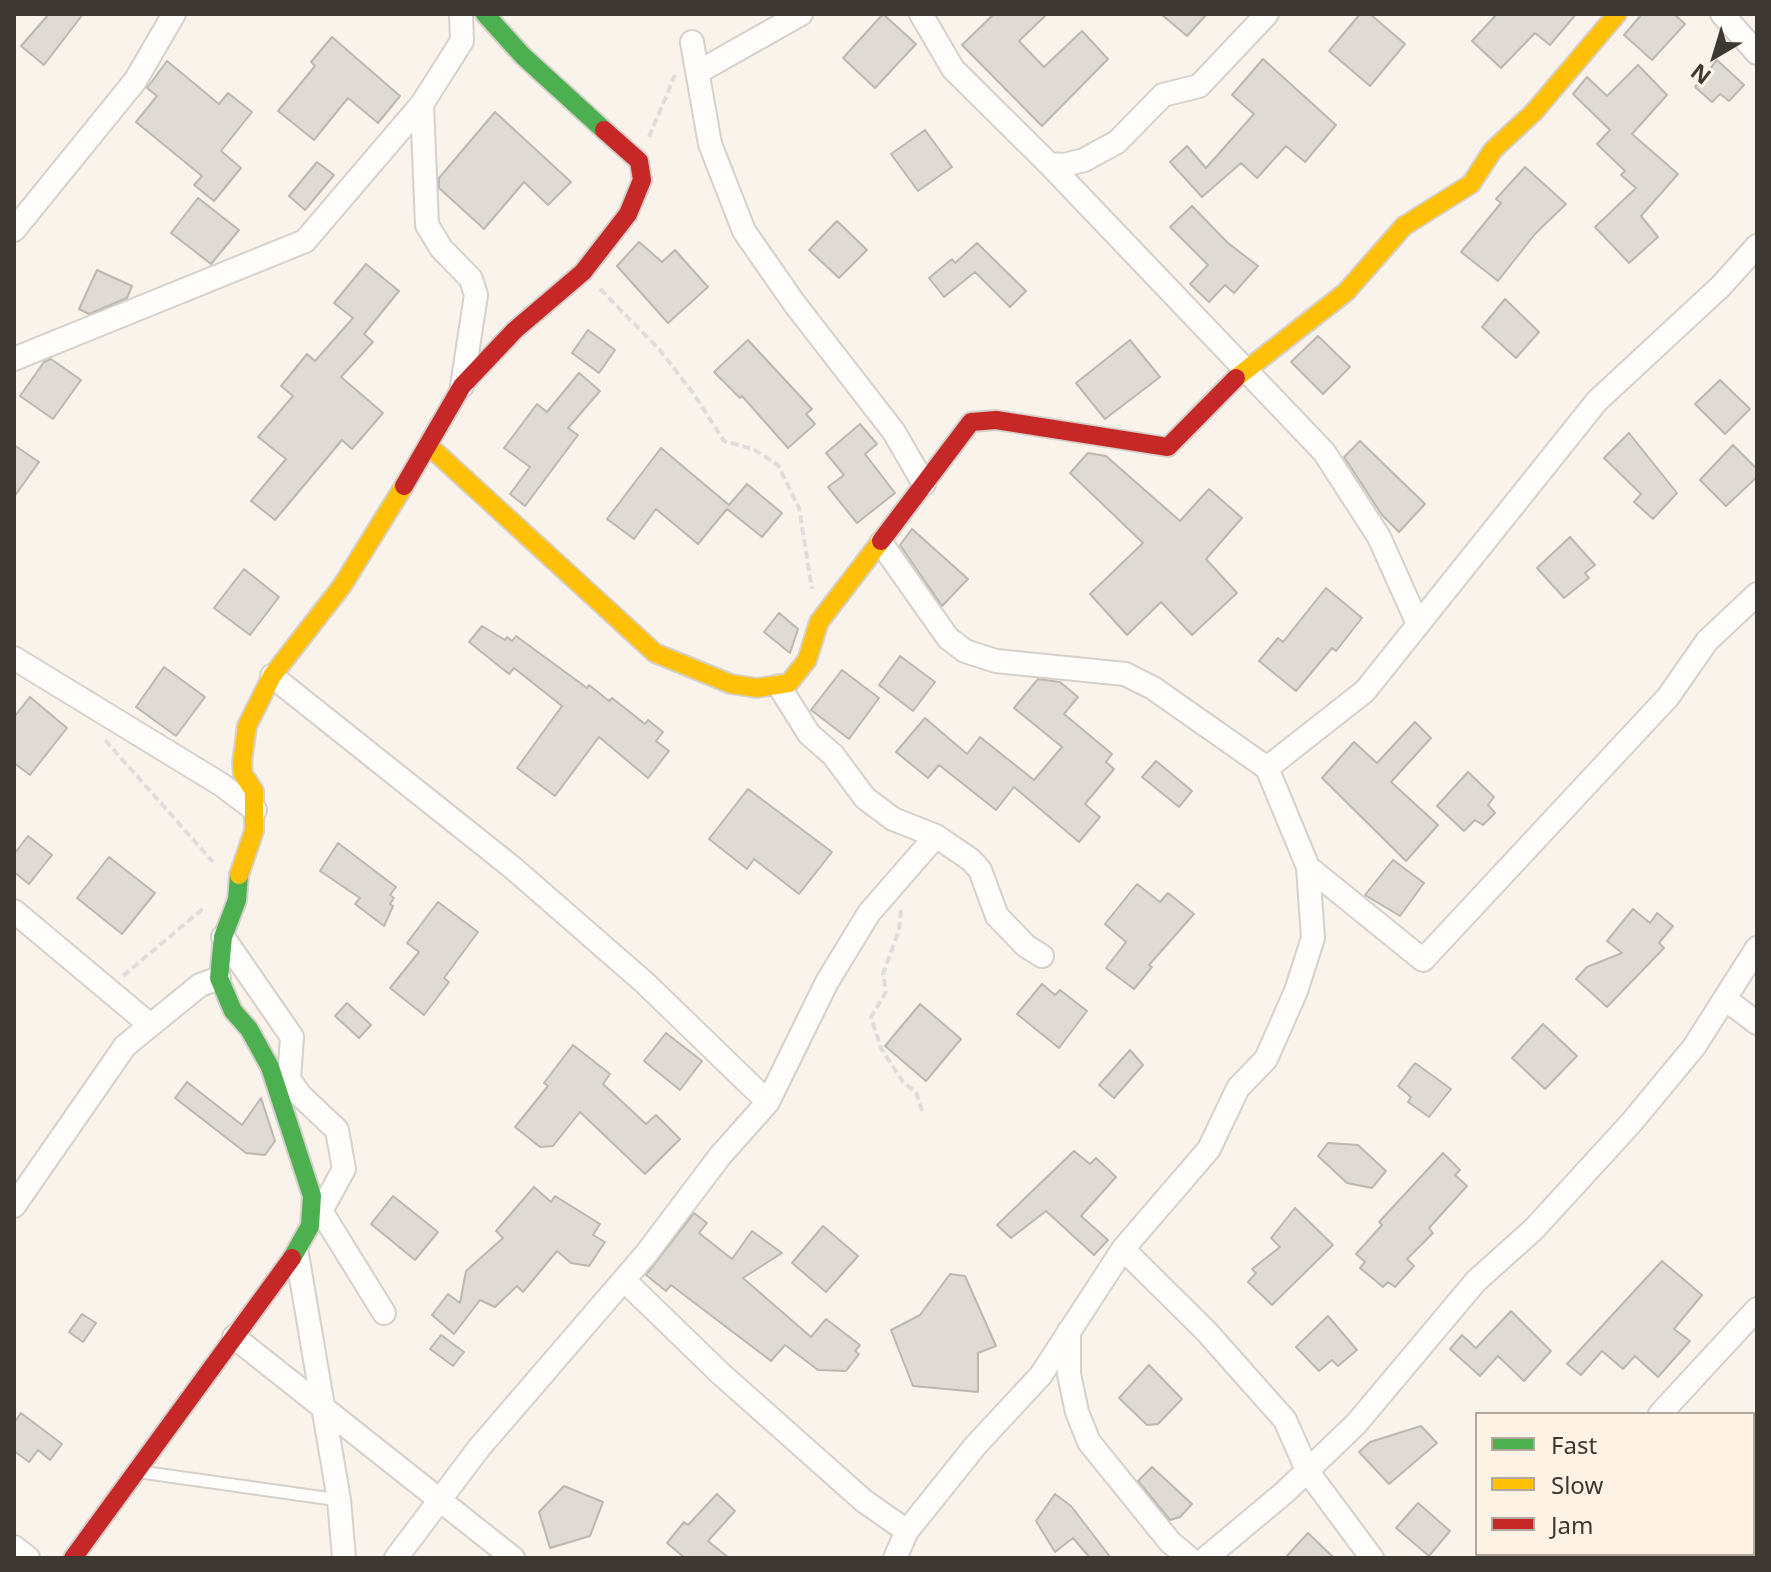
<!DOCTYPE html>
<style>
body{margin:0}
#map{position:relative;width:1771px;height:1572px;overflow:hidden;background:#f9f3ec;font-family:"Noto Sans",sans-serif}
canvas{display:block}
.frame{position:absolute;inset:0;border:16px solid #3e3832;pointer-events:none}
.legend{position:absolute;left:1475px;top:1412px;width:280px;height:144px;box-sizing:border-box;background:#fff3e6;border:2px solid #b2a89e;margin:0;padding:10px 14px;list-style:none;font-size:24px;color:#3e3832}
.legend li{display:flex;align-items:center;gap:16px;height:40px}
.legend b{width:40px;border:2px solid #b2a89e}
.north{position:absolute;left:1675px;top:16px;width:80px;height:80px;-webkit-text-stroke:6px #fff3e6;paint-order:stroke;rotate:218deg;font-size:22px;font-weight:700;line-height:32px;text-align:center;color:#3e3832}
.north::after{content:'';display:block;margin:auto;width:28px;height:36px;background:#3e3832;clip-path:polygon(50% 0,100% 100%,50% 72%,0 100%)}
</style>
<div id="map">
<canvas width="1771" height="1572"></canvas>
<div class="frame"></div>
<ul class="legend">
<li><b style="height:10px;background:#4caf50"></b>Fast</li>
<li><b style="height:10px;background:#ffc107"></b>Slow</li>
<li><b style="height:10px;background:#c62828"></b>Jam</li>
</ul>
<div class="north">N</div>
</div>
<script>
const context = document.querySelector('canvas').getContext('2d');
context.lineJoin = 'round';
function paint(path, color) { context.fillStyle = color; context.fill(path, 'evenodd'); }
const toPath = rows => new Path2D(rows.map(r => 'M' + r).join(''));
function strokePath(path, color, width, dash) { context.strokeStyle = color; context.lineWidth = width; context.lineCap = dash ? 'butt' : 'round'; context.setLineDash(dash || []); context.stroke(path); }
const building = toPath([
 [49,14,83,14,44,65,21,46,49,14],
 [883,14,916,44,875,88,843,58,883,14],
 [994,14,1047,14,1019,41,1044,67,1082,31,1108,59,1042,126,962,45,994,14],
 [1161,14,1207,14,1187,36,1161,14],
 [1360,14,1370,14,1405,44,1370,86,1329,51,1360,14],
 [1497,14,1576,14,1550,45,1535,33,1501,68,1472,41,1497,14],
 [1642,14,1674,14,1685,24,1652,60,1624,35,1642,14],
 [332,37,400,96,378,123,348,98,314,140,278,111,315,66,311,62,332,37],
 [1263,59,1336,125,1305,162,1286,146,1257,178,1241,163,1202,197,1170,162,1187,146,1206,168,1254,114,1232,95,1263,59],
 [1717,60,1744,85,1729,101,1720,94,1712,102,1695,87,1717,60],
 [167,61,219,104,228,93,252,112,221,151,241,168,214,201,194,185,202,176,136,122,157,96,147,88,167,61],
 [1638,65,1667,95,1632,134,1678,174,1641,216,1658,237,1629,263,1595,227,1636,188,1621,175,1625,171,1597,144,1610,130,1573,94,1587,77,1607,96,1638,65],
 [495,112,571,182,548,205,524,182,484,229,439,188,439,178,495,112],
 [925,130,952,167,918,191,891,154,925,130],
 [317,162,334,175,305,210,289,196,317,162],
 [1525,167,1566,204,1535,234,1498,281,1461,252,1501,203,1496,199,1525,167],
 [198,198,239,230,211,264,171,233,198,198],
 [1192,206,1228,243,1258,266,1234,293,1225,285,1209,302,1190,284,1208,265,1170,227,1192,206],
 [837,221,867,250,839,278,809,250,837,221],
 [639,242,662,262,675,250,708,287,668,323,617,266,639,242],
 [977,243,1026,291,1010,307,975,272,944,297,929,278,952,259,955,263,977,243],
 [366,264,399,291,364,334,373,342,341,377,383,413,352,449,342,440,275,520,251,501,286,459,258,437,293,396,281,386,307,354,315,361,353,318,334,303,366,264],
 [97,270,132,286,127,298,89,314,79,309,97,270],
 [1505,299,1539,332,1516,358,1482,327,1505,299],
 [588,330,615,350,599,373,572,353,588,330],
 [1318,336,1350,367,1323,394,1291,362,1318,336],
 [748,340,812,409,806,414,815,424,788,448,742,396,740,398,714,372,748,340],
 [1130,340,1160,377,1105,419,1076,383,1130,340],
 [51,359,81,380,53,419,20,396,44,362,51,359],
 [579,373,600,391,568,428,578,435,525,506,510,494,530,467,504,448,537,404,547,412,579,373],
 [1720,380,1750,409,1725,434,1695,404,1720,380],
 [860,424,877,444,865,454,895,493,857,523,828,487,844,475,826,453,860,424],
 [1629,433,1677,493,1653,519,1634,502,1641,494,1604,458,1629,433],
 [1360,441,1425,504,1399,532,1382,515,1344,457,1360,441],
 [14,445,39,462,14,497,14,445],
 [1733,445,1757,469,1757,477,1726,506,1700,480,1733,445],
 [661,448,729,505,747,484,782,513,762,537,727,509,698,544,656,509,634,539,607,519,661,448],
 [1088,453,1106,456,1180,521,1209,489,1242,518,1206,559,1237,593,1192,635,1161,602,1127,635,1090,594,1143,543,1070,473,1088,453],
 [912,529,968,579,942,606,900,545,912,529],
 [1570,537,1595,565,1585,573,1589,578,1564,598,1537,568,1570,537],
 [244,569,279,597,250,635,214,608,244,569],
 [1326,588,1362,618,1336,651,1332,648,1296,691,1259,661,1278,638,1283,642,1326,588],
 [779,613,798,629,790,653,764,632,779,613],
 [482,626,505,640,507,637,512,641,516,636,587,688,589,685,609,701,612,698,645,724,648,720,663,732,656,741,669,751,648,778,599,737,555,796,517,768,562,706,514,668,509,674,469,642,482,626],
 [900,656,935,682,913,711,879,685,900,656],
 [164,667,205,697,176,736,136,707,164,667],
 [842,670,879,698,849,739,811,710,842,670],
 [1038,679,1060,682,1078,697,1064,714,1112,754,1106,762,1114,769,1085,804,1100,817,1079,842,1014,787,996,810,939,765,928,778,896,752,925,718,967,754,980,737,1034,780,1062,747,1014,708,1038,679],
 [30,697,67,728,30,775,14,763,14,717,30,697],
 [1415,722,1431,738,1391,782,1438,825,1406,861,1322,778,1354,742,1377,763,1415,722],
 [1156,761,1192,791,1179,807,1142,777,1156,761],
 [1468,772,1494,797,1488,805,1495,813,1483,825,1475,820,1464,831,1437,806,1468,772],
 [748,789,832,852,799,894,754,859,747,869,709,839,748,789],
 [28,836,52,855,29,884,14,872,14,854,28,836],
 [338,843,396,887,390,895,394,898,390,904,393,906,384,926,355,904,360,898,320,871,338,843],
 [109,857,155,893,122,934,77,898,109,857],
 [1393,860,1424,883,1400,916,1365,895,1393,860],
 [1137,884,1160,902,1168,893,1194,914,1149,965,1152,967,1134,989,1106,968,1126,942,1105,924,1137,884],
 [438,902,478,932,444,978,449,982,424,1015,390,988,419,952,407,943,438,902],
 [1633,909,1650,923,1657,913,1673,926,1659,943,1664,948,1607,1007,1576,979,1587,967,1622,953,1607,941,1633,909],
 [1042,984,1055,995,1060,990,1087,1011,1059,1048,1017,1014,1042,984],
 [347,1003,371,1025,359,1038,335,1016,347,1003],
 [920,1004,961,1039,926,1081,885,1046,920,1004],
 [1543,1024,1577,1056,1545,1089,1512,1058,1543,1024],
 [666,1033,702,1061,680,1090,644,1061,666,1033],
 [573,1045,610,1074,603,1084,646,1124,656,1115,680,1139,645,1174,580,1112,553,1146,540,1147,515,1127,548,1086,544,1083,573,1045],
 [1130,1050,1143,1065,1114,1098,1099,1085,1130,1050],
 [1415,1063,1451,1089,1429,1117,1408,1102,1411,1097,1398,1086,1415,1063],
 [187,1082,242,1125,261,1098,275,1141,265,1155,246,1153,175,1098,187,1082],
 [1328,1143,1358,1145,1386,1171,1372,1188,1347,1183,1318,1156,1328,1143],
 [1074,1151,1090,1164,1096,1158,1116,1177,1081,1216,1108,1240,1094,1255,1046,1211,1011,1238,997,1225,1074,1151],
 [1443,1153,1460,1170,1455,1175,1467,1186,1429,1228,1433,1233,1407,1259,1414,1266,1395,1287,1388,1282,1383,1287,1360,1268,1365,1262,1356,1254,1382,1225,1379,1222,1443,1153],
 [534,1187,551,1202,555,1196,600,1224,593,1235,605,1242,589,1266,571,1263,557,1251,523,1292,517,1286,495,1307,480,1300,454,1334,432,1315,448,1294,460,1303,466,1271,503,1238,496,1231,534,1187],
 [393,1196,438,1232,415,1260,371,1224,393,1196],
 [1295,1208,1333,1245,1272,1305,1248,1282,1256,1273,1252,1269,1280,1247,1271,1238,1295,1208],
 [694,1213,707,1223,699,1233,732,1259,752,1231,782,1253,743,1278,811,1337,826,1319,860,1345,855,1351,859,1354,846,1371,818,1370,785,1345,771,1361,671,1285,666,1291,646,1275,694,1213],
 [823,1226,858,1256,826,1292,792,1263,823,1226],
 [1662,1261,1702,1295,1674,1329,1690,1341,1658,1377,1635,1356,1623,1369,1602,1351,1581,1375,1567,1364,1662,1261],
 [950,1274,965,1276,996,1346,978,1353,978,1392,913,1386,891,1330,920,1315,950,1274],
 [1511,1311,1551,1351,1524,1381,1498,1356,1480,1376,1450,1349,1462,1335,1476,1348,1511,1311],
 [82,1314,96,1323,83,1342,69,1332,82,1314],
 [1328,1316,1357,1350,1338,1366,1332,1360,1319,1371,1296,1347,1328,1316],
 [441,1335,464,1352,453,1366,430,1349,441,1335],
 [1149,1365,1182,1399,1158,1424,1147,1425,1119,1398,1149,1365],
 [21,1413,62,1444,50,1460,38,1450,29,1462,14,1451,14,1423,21,1413],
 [1421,1426,1437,1443,1389,1484,1359,1452,1370,1442,1421,1426],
 [1152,1467,1192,1504,1180,1517,1170,1520,1138,1481,1152,1467],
 [564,1486,603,1502,590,1536,550,1548,539,1512,564,1486],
 [717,1494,735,1511,708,1541,729,1558,685,1558,667,1543,684,1522,688,1525,717,1494],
 [1055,1494,1071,1506,1111,1558,1090,1558,1073,1538,1055,1552,1036,1521,1055,1494],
 [1418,1503,1450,1531,1429,1556,1396,1528,1418,1503],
 [1308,1533,1334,1558,1285,1558,1308,1533]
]);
paint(building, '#e0dad4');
strokePath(building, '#bcb7b1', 2);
const lane = toPath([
 [141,1472,339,1500]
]);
const street = toPath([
 [921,14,953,69,1049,164,1064,165,1084,160,1117,142,1163,95,1199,86,1267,14],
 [1722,14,1757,53],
 [692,42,710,144,744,231,794,303,894,432,924,484],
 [700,71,801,14],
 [422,104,427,225,441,248,471,279,476,295,462,386],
 [1049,164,1324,452,1379,537,1418,624],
 [14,230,135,81,174,14],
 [14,359,305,241,422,104,462,41,461,14],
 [881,543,948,638,965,651,996,661,1125,674,1153,688,1267,768,1308,867,1313,938,1296,991,1266,1059,1238,1088,1209,1149,1123,1249,1041,1375,976,1445,907,1531,895,1558],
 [14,658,222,785,255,810],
 [272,676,513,868,645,983,768,1102],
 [779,686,809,734,833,755,865,798,893,819,936,836,971,860,980,870,997,916,1026,946,1042,956],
 [1267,768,1365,691,1597,401,1721,286,1757,246],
 [1308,867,1423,960,1668,697,1707,641,1757,594],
 [14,911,149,1024],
 [223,937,292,1037,289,1079,300,1095,337,1130,344,1169,321,1211,384,1313],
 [1725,999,1757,1023],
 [14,1206,125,1046,200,985,219,978],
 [1123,1249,1206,1331,1285,1420,1308,1472,1372,1558],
 [297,1254,339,1500,344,1558],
 [624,1280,721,1374,864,1501,907,1531],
 [1069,1331,1069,1374,1077,1412,1089,1442,1170,1542,1189,1558],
 [234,1337,513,1558],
 [1660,1414,1757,1309],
 [14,1547,28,1558],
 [1659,1554,1661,1558],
 [396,1558,479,1448,646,1254,720,1156,768,1102,827,982,869,913,936,836],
 [1206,1558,1285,1492,1356,1424,1476,1281,1534,1229,1631,1123,1694,1047,1757,948],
 [1505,1558,1510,1554],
 [1601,1558,1601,1554]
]);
const fast = toPath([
 [485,14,523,56,604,130],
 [239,875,237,900,223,937,219,978,233,1011,249,1029,270,1067,312,1196,310,1226,292,1258]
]);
const slow = toPath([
 [1236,378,1346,292,1404,226,1471,184,1493,150,1534,112,1617,14],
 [429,446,655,653,731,684,757,688,789,683,807,660,819,622,881,541],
 [239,875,254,831,254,791,243,774,242,763,247,726,272,676,342,586,404,486]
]);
const jam = toPath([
 [404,486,462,386,515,330,583,272,628,214,642,180,639,161,604,130],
 [881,541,971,422,996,420,1168,447,1236,378],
 [73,1558,292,1258]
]);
strokePath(lane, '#d6d0ca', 15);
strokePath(street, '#d6d0ca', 26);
strokePath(fast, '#d6d0ca', 22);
strokePath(slow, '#d6d0ca', 22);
strokePath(jam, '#d6d0ca', 22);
strokePath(toPath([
 [649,137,675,75],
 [600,289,659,349,693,393,724,441,753,449,778,465,799,508,812,589],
 [105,740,213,862],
 [901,910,899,930,883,974,886,992,871,1017,881,1048,903,1082,916,1092,922,1111],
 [123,976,205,907]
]), '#dfdddb', 4, [8, 4]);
strokePath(lane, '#fefdfc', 11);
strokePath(street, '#fefdfc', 22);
strokePath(fast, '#4caf50', 18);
strokePath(slow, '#ffc107', 18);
strokePath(jam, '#c62828', 18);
</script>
